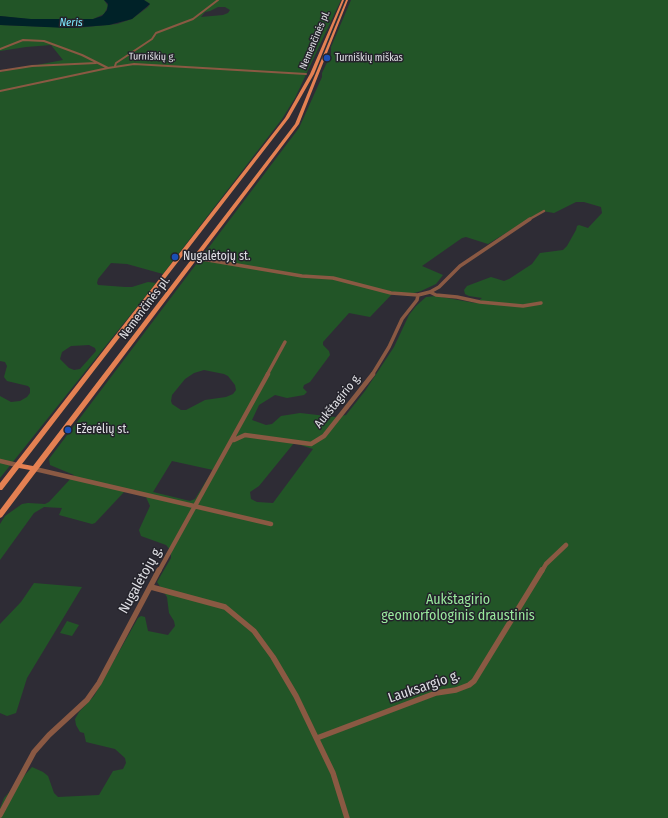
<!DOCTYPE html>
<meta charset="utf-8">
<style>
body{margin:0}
canvas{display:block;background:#2e2c35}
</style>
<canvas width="668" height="818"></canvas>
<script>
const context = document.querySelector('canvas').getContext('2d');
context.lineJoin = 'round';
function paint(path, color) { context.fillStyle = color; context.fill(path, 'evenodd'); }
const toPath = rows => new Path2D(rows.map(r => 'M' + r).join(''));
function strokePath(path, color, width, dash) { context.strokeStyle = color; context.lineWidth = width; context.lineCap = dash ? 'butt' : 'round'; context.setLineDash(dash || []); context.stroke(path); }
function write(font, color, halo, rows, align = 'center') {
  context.font = font + ' "Fira Sans Condensed",sans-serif'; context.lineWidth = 3; context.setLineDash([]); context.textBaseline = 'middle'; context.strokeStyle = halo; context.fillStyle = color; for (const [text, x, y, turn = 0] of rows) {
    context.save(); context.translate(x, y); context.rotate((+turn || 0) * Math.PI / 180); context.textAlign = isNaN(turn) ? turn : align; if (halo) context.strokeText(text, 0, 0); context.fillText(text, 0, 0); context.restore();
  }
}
paint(toPath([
 [0,0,104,0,108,6,104,14,93,19,27,19,0,16],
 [144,0,341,0,295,98,282,119,163,274,127,264,111,263,98,279,97,283,98,285,125,287,132,287,148,282,156,283,0,478,0,396,11,402,20,401,27,397,30,393,30,388,28,386,7,381,4,377,7,366,5,362,0,361,0,72,63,60,51,45,26,47,0,51,0,25,77,28,117,24,132,19,148,7,150,4,149,3],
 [218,7,225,7,230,10,228,13,223,15,201,17,205,12,210,11],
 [89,345,95,348,96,351,80,369,74,370,69,368,60,359,62,352,71,346],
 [351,0,668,0,668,818,0,818,0,808,4,798,32,767,43,772,48,776,54,793,58,797,99,795,113,771,123,769,126,763,125,758,115,749,86,742,84,733,80,732,76,725,75,719,79,712,94,696,138,618,141,616,145,617,148,631,168,635,175,626,174,621,169,613,167,597,157,582,171,558,171,551,166,545,141,536,139,530,150,506,146,497,125,491,95,523,92,524,59,515,62,508,44,507,34,513,0,560,0,524,5,516,22,504,28,503,45,504,49,502,74,475,50,465,49,459,299,128,322,77,322,73,331,54,331,47],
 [576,202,584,202,601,207,602,213,588,228,579,225,577,226,576,230,567,246,563,250,540,253,532,264,509,279,504,281,491,277,467,286,464,290,465,294,469,296,482,298,475,303,436,296,426,297,416,306,409,315,394,347,365,391,346,415,335,417,300,413,281,416,272,424,266,425,252,420,259,405,275,395,287,398,304,395,307,392,303,388,304,385,310,382,330,355,329,351,323,345,323,342,349,313,370,317,394,292,411,294,421,291,436,284,443,275,422,266,462,238,466,237,488,244,542,211,554,213],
 [204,370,224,374,228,376,235,385,236,390,233,394,226,397,205,400,186,410,181,410,172,404,171,401,172,395,185,379,194,373],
 [294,443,313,449,273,503,257,502,251,499,250,492,259,486],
 [172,461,213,470,195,499,190,501,153,492],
 [34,583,82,587,27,678,16,713,7,716,0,713,0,624,21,602],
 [67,621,79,625,72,636,60,633]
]), '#225527');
paint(toPath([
 [104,0,144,0,150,4,132,19,109,25,68,28,0,25,0,16,31,19,93,19,102,16,107,10,108,4]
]), '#002228');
strokePath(toPath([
 [0,49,23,40,44,41,82,55,108,68],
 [115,66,116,63,152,39,156,33,193,19,218,0],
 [0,71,32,66,96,63],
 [0,91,108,68,134,64,306,74]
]), '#8a5943', 2);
strokePath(toPath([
 [528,220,544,211]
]), '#8a5943', 2.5);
strokePath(toPath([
 [196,258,302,276,333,278,391,293,418,295,430,292,439,287,460,266,530,219],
 [430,292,436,295,457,297,480,302,523,306,541,303],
 [267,375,285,342],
 [372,375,389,347,402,319,417,300,418,295]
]), '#8a5943', 3.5);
strokePath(toPath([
 [234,440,245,435,311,444,324,436,373,374],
 [0,461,17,465],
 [35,469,271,524],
 [159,571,268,374],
 [542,571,546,564,566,545]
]), '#8a5943', 4.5);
strokePath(toPath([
 [151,587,225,607,254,631,273,657,296,696,333,773,347,818],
 [317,738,436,693,456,690,469,685,474,681,542,570],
 [0,815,34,752,49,735,87,700,99,683,159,570]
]), '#8a5943', 5.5);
paint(toPath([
 [342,0,344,0,314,74,289,118,22,464,33,466,295,124,346,0,348,0,299,124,2,517,0,518,0,510,30,470,19,468,2,490,0,490,0,483,285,118,310,74,342,0]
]), '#e48052');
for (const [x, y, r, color] of [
 [327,58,4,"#1a4fb4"],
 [175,257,4,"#1a4fb4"],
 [68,430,4,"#1a4fb4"]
]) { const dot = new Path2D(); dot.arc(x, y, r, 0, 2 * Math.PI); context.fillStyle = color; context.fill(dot); strokePath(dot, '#24232b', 1.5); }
write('10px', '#e0e0e5', '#24232b', [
 ["Nemenčinės pl.",315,40,-67],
 ["Turniškių g.",152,57,1]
]);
write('10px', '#e0e0e5', '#24232b', [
 ["Turniškių miškas",335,58]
], 'left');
write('italic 11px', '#7ceaff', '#24232b', [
 ["Neris",71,23]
]);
write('12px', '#e0e0e5', '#24232b', [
 ["Nugalėtojų st.",183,257],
 ["Ežerėlių st.",76,430]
], 'left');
write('12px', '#e0e0e5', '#24232b', [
 ["Nemenčinės pl.",145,308,-53],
 ["Aukštagirio g.",338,401,-51]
]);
write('14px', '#e0e0e5', '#24232b', [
 ["Nugalėtojų g.",141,580,-61],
 ["Lauksargio g.",424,687,-19]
]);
write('14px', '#99e99d', '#24232b', [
 ["Aukštagirio",458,600],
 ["geomorfologinis draustinis",458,616]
]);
</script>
